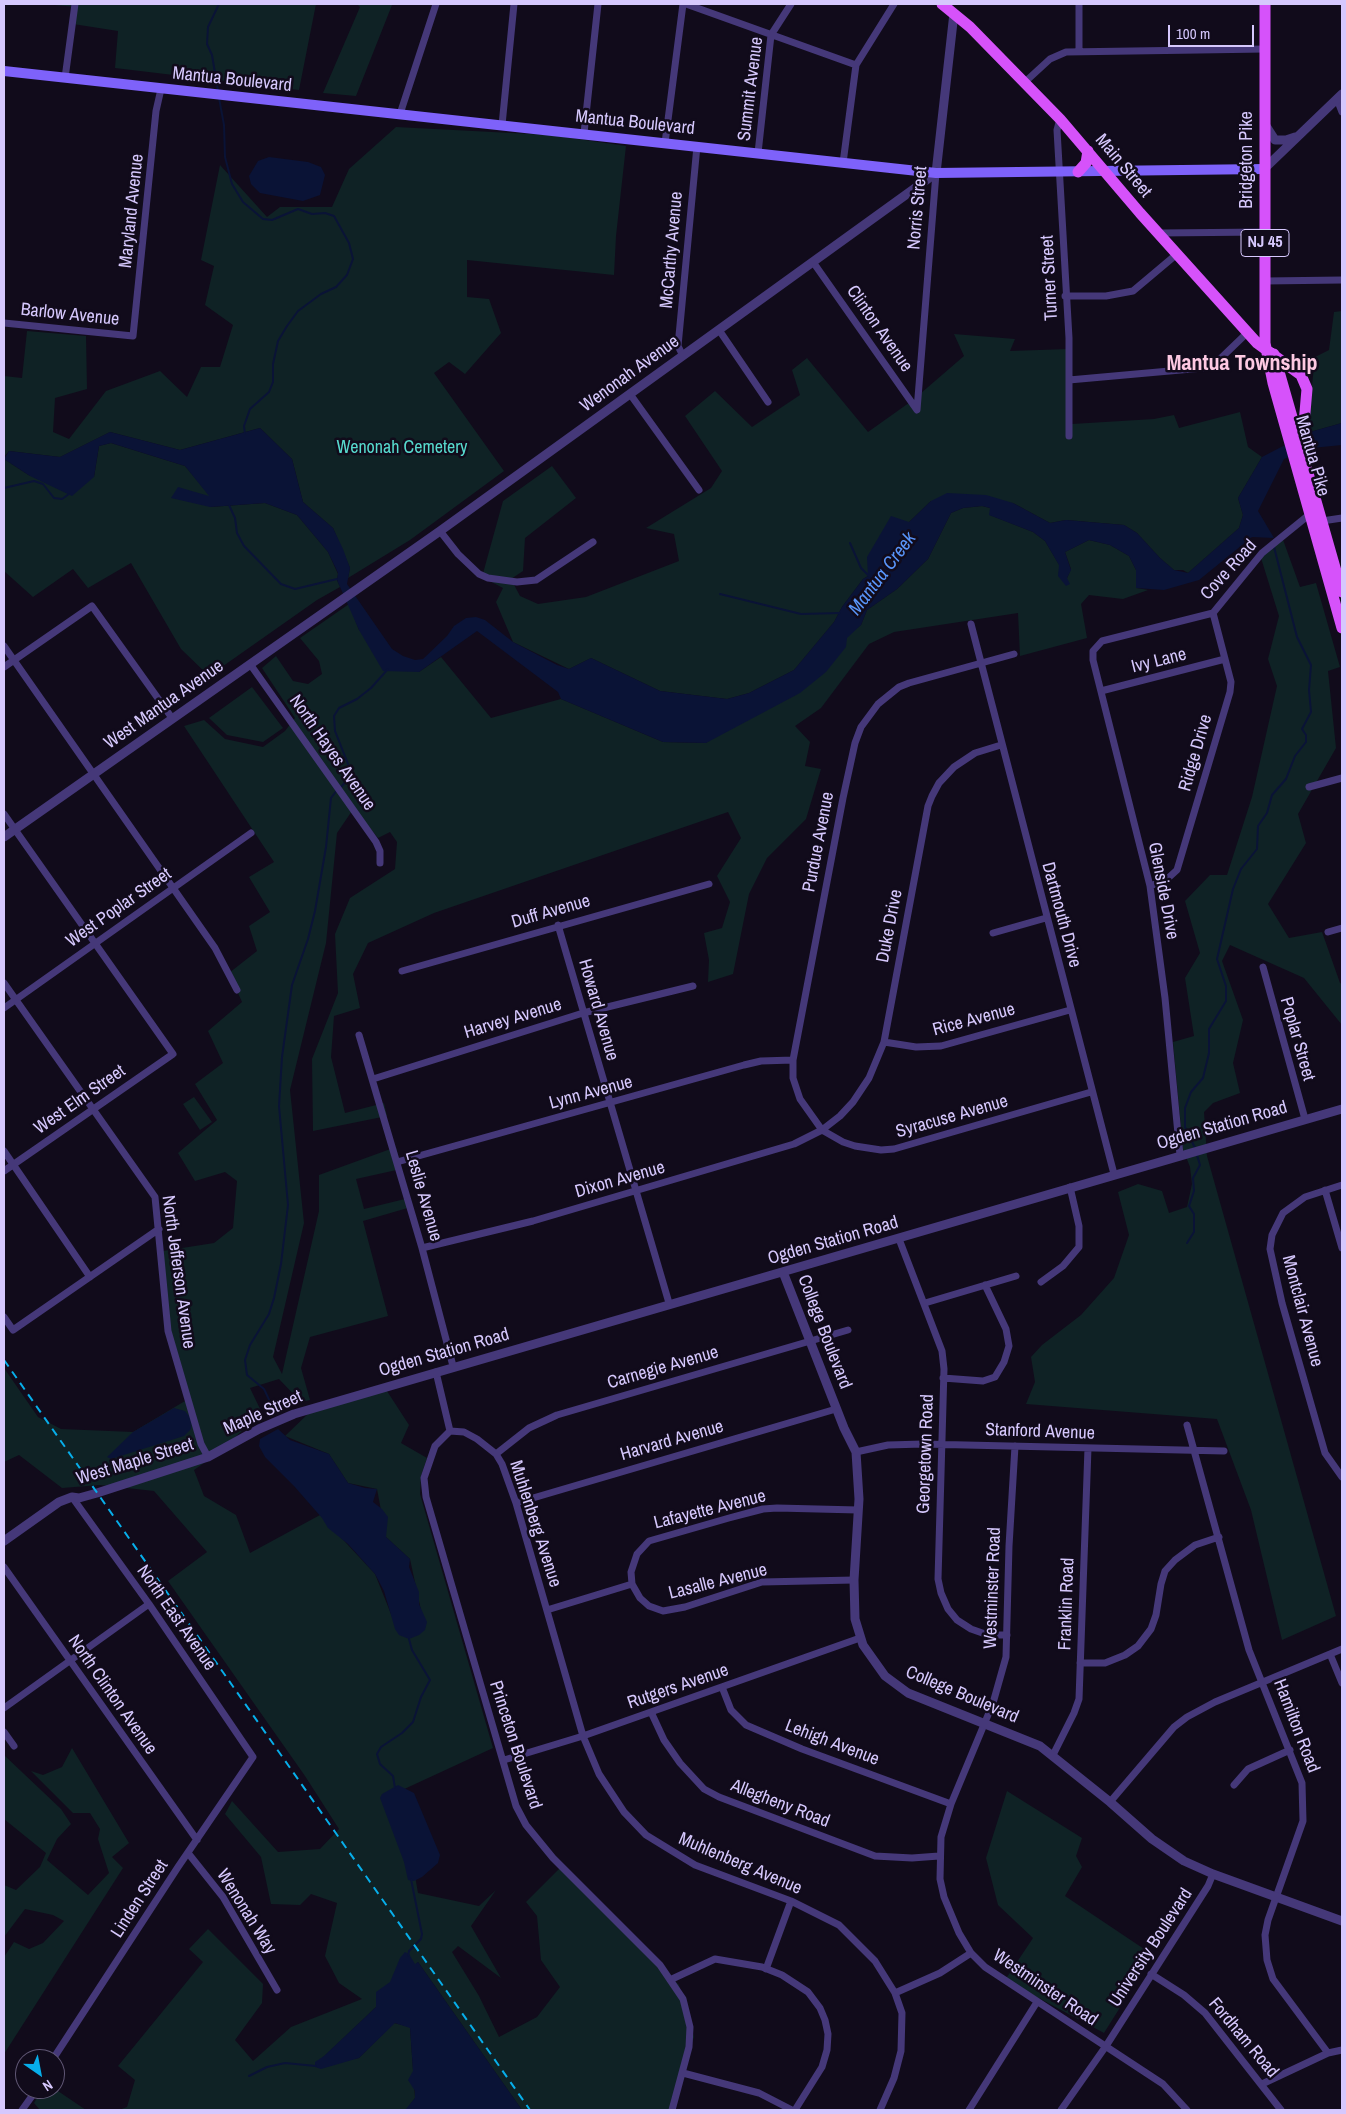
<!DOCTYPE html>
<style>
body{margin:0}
#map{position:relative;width:1346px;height:2114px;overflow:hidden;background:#110b1b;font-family:"Archivo Narrow",sans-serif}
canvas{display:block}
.frame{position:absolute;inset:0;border:5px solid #d6c8fd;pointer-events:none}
.north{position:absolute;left:15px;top:2049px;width:50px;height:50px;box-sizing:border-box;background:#110b1b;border:1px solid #605775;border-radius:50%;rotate:147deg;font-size:14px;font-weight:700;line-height:20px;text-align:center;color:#d6c8fd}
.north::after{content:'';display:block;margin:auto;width:18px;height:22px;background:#07aeea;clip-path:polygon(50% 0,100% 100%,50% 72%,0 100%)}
.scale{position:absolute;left:1168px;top:25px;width:86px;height:22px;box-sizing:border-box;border:2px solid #d6c8fd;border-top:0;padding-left:6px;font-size:15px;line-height:18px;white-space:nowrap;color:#d6c8fd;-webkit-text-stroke:4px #110b1b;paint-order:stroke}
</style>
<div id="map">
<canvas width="1346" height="2114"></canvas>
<div class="frame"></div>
<div class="north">N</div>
<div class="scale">100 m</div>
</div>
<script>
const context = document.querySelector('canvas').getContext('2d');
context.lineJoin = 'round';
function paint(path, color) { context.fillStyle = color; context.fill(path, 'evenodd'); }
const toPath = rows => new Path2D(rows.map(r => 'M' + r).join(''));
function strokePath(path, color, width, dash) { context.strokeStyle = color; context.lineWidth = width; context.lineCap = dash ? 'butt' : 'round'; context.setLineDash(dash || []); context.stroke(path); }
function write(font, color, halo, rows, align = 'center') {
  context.font = font + ' "Archivo Narrow",sans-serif'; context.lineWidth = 5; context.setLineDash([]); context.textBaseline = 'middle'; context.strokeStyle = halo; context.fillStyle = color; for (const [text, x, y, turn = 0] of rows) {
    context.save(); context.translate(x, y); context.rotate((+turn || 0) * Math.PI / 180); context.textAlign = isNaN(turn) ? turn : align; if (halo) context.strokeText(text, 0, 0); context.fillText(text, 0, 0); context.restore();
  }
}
paint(toPath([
 [44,4,316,4,299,90,115,68,118,31,73,24,76,7],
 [357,4,392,5,356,96,323,93,360,7],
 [396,127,550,135,626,146,616,236,614,275,467,260,467,297,489,299,501,333,465,374,449,362,434,373,504,471,410,540,348,578,350,568,333,528,303,502,292,459,260,428,180,450,110,432,60,457,9,451,4,457,4,376,22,378,27,331,86,336,87,389,55,398,53,432,69,439,106,391,160,371,187,397,201,367,220,367,233,325,205,305,214,266,201,260,220,165,267,217,280,207,332,207,349,169],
 [1342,311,1342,423,1310,432,1308,424,1315,357,1329,350,1334,312],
 [954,334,1015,339,1010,351,1069,349,1072,424,1154,419,1174,415,1179,428,1240,412,1248,447,1262,457,1238,498,1243,515,1239,528,1188,573,1183,570,1174,570,1160,558,1137,533,1124,525,1066,520,1050,523,1013,503,931,501,909,522,869,572,868,576,863,579,842,607,834,622,794,670,749,693,727,699,660,691,591,658,569,669,513,642,496,602,503,588,482,577,503,501,552,466,576,498,525,538,523,571,511,579,520,596,538,604,586,597,679,561,674,534,646,528,711,488,722,471,685,416,715,391,752,427,800,395,792,370,807,358,868,432,913,400,964,356],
 [111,443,185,466,210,496,210,507,265,503,297,515,328,552,338,574,337,580,340,587,317,600,209,676,181,649,131,563,88,588,73,569,33,597,4,571,4,459,30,476,94,477,99,446],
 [982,506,990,508,990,515,1033,532,1045,541,1067,578,1071,569,1065,552,1089,540,1110,545,1129,556,1136,570,1137,588,1148,590,1123,599,1089,595,1081,604,1087,638,1020,656,1018,613,894,632,869,644,821,708,795,726,810,742,805,766,821,769,806,819,767,858,749,894,733,974,708,982,709,960,704,933,722,928,730,902,717,876,741,838,728,812,434,913,368,943,353,974,360,1008,334,1016,331,1057,345,1113,384,1103,387,1116,313,1131,312,1059,338,993,335,934,350,898,395,869,397,842,390,832,378,838,354,808,337,833,326,943,290,1090,304,1223,273,1357,282,1374,319,1211,319,1175,396,1147,401,1169,356,1179,364,1209,409,1198,411,1207,363,1221,388,1316,310,1337,301,1368,310,1400,301,1402,279,1379,250,1388,262,1413,214,1456,194,1470,204,1496,236,1515,250,1553,320,1515,375,1574,399,1634,425,1629,410,1559,386,1537,377,1489,348,1483,329,1454,285,1436,312,1410,385,1388,409,1425,401,1443,427,1458,421,1476,420,1494,493,1748,400,1791,418,1893,479,1906,496,1890,471,1926,501,1978,458,1946,452,1952,479,1996,499,2037,537,2017,560,1987,541,1960,537,1916,526,1902,563,1865,679,1985,694,2037,669,2110,522,2110,418,1962,376,2007,315,2065,359,2058,394,2023,410,2027,415,2098,406,2110,119,2110,127,2107,135,2080,118,2066,203,1962,189,1949,208,1929,263,1984,262,2003,235,2040,253,2061,291,2027,362,1999,339,1983,325,1956,337,1903,311,1894,300,1905,271,1904,261,1857,225,1814,232,1801,278,1852,320,1849,339,1829,305,1776,168,1581,207,1552,154,1491,100,1485,62,1488,19,1455,4,1462,4,1368,38,1417,61,1429,133,1432,190,1398,168,1323,163,1251,214,1243,233,1228,237,1181,225,1172,195,1181,178,1153,217,1120,195,1084,223,1063,208,1031,242,1002,229,973,257,951,249,926,270,912,249,877,274,862,184,726,204,720,225,739,263,747,285,731,295,718,262,668,276,656,293,681,308,684,322,674,319,661,300,638,349,604,359,630,419,672,441,657,491,718,561,699,663,742,706,743,861,625,867,610,897,589,928,559,951,513,963,508],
 [1282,537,1300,587,1316,583,1340,667,1328,671,1336,748,1298,814,1306,843,1268,904,1289,938,1322,932,1340,983,1342,984,1342,1025,1304,978,1230,945,1222,961,1243,1020,1233,1063,1240,1093,1213,1103,1204,1112,1207,1156,1336,1616,1282,1640,1251,1510,1217,1419,1026,1404,1035,1382,1031,1357,1042,1345,1081,1315,1114,1278,1129,1235,1118,1192,1138,1184,1162,1191,1169,1213,1187,1207,1192,1184,1190,1167,1183,1149,1173,1042,1194,1036,1185,978,1200,953,1185,901,1210,875,1227,875,1252,797,1277,686,1268,659,1279,616,1261,558],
 [252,687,283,728,263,742,227,735,209,718],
 [812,844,822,846,818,868,808,866],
 [194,1097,212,1122,200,1130,183,1104],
 [72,1748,129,1843,112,1857,123,1868,4,2054,4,1957,14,1942,29,1949,43,1943,64,1921,53,1915,25,1909,4,1937,4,1885,16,1890,40,1867,46,1853,4,1819,4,1755,61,1809,71,1824,57,1839,47,1860,88,1895,109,1873,98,1839,100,1829,90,1813,73,1813,31,1771,43,1775,62,1767],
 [1007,1791,1082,1838,1076,1856,1082,1867,1065,1896,1153,1955,1104,2033,1005,1980,1033,1938,998,1905,986,1858],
 [42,2089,55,2089,86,2110,40,2110,34,2103]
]), '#0f2225');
paint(toPath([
 [269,157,308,162,321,167,325,175,320,195,303,201,260,193,251,184,249,176,258,161],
 [1342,423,1342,445,1312,448,1284,459,1258,511,1274,538,1252,537,1199,580,1164,590,1136,588,1136,570,1129,556,1110,545,1089,540,1065,552,1071,570,1067,578,1070,584,1066,586,1058,576,1059,565,1045,541,1033,532,989,515,990,508,982,506,963,508,951,513,928,559,897,589,867,610,861,625,847,638,846,647,826,672,800,693,706,743,663,742,561,699,558,692,477,631,419,672,383,671,359,630,337,580,338,573,328,552,297,515,265,503,210,507,171,498,178,487,209,496,185,466,111,443,99,446,94,477,72,496,30,476,4,459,9,451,60,457,110,432,180,450,260,428,292,459,303,502,333,528,343,549,350,568,347,584,392,649,403,656,415,660,423,659,447,636,454,626,466,618,476,617,485,620,513,642,557,665,569,669,591,658,660,691,727,699,749,693,794,670,834,622,842,607,863,579,868,576,867,557,891,516,909,522,931,501,947,493,986,495,1013,503,1050,523,1066,520,1124,525,1137,533,1160,558,1174,570,1188,573,1239,528,1243,515,1238,498,1262,457,1310,432],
 [174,1408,185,1411,192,1420,191,1429,184,1436,111,1459,107,1457,133,1432],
 [278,1429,290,1440,329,1454,348,1483,365,1488,377,1489,373,1502,382,1509,388,1517,386,1537,410,1559,409,1567,419,1592,419,1604,427,1622,425,1630,419,1635,409,1639,399,1635,395,1629,384,1591,375,1574,348,1544,328,1528,322,1518,294,1486,265,1457,259,1446,260,1439],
 [398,1785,414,1793,440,1855,438,1863,422,1877,414,1881,408,1880,404,1862,380,1798,382,1794],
 [405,1952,409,1954,415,1964,418,1962,522,2110,405,2110,415,2098,415,2091,408,2080,413,2071,410,2028,395,2023,359,2058,321,2069,315,2067,315,2062,324,2056,376,2007,376,1992,390,1982,400,1958]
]), '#0a1336');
strokePath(toPath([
 [218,91,212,55,207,44,208,27,219,4],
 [219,98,224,125,225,157,232,184,243,202,263,219,272,220,298,209,312,214,325,213,334,216,349,243,353,259,347,275,336,287,321,294,298,311,287,326,278,341,273,364,273,382,269,392,250,409,244,426,245,434],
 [4,488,34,481,43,484,54,498,62,499,69,494],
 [229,505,235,518,237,533,244,546,281,584,295,589,337,579],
 [850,543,861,568,870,577],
 [720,594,801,614,840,613],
 [341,787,348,779,350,769,335,731,334,716,339,708,357,699,371,688,388,669],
 [1195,1148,1185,1127,1185,1108,1191,1092,1203,1078,1209,1053,1209,1029,1226,1001,1226,986,1217,959,1233,889,1241,869,1257,849,1258,826,1267,813,1272,795,1286,779,1295,756,1306,742,1306,735,1302,729,1311,712,1309,690,1311,665,1297,637,1274,547],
 [1187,1243,1194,1232,1194,1214,1189,1206,1194,1191,1193,1178,1200,1165,1197,1155],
 [272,1406,264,1389,247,1375,245,1360,250,1345,269,1314,274,1298,281,1264,288,1205,279,1106,282,1057,292,985,308,939,315,911,326,847,331,798,337,790],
 [395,1788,393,1776,380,1764,377,1754,381,1747,402,1733,413,1722,421,1697,430,1680,412,1650,409,1639],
 [408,1956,409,1951,421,1939,422,1934,411,1879],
 [249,2076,267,2067,285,2063,316,2066]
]), '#0a1336', 2);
strokePath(toPath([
 [686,4,856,65],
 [1079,50,1079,4],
 [65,78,75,4],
 [1025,82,1050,59,1066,52,1265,49],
 [1337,99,1342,112],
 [400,114,436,4],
 [1060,119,1057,130,1069,338,1069,436],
 [502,125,514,4],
 [584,133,598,4],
 [665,143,683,4],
 [758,153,771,35,791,4],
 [843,163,856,65,894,4],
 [1158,233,1265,232],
 [813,262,917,410,936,173],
 [1265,281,1342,280],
 [1065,296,1106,296,1133,291,1177,254],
 [4,323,133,336,156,111,161,89],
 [719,330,768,402],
 [683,356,678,346,697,146],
 [1069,380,1203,368,1221,358,1247,333],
 [630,394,699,490],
 [1322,521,1342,518],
 [440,531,458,554,479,574,488,578,517,582,536,580,593,542],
 [971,624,1114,1174],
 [4,646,215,948,237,990],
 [250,664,376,842,380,851,380,863],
 [4,667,92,606,172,718],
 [1101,691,1225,659],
 [1309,787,1342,778],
 [4,814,173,1054,4,1171],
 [1150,886,1166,880,1177,870,1230,692,1231,682,1213,613],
 [558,925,669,1303],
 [1328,932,1342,928],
 [993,933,1046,918],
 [1263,967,1305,1119],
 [402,971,709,884],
 [4,983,155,1197,168,1331,201,1444,208,1457],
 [4,1008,251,833],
 [359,1035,422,1248,453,1366],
 [884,1042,916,1047,941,1046,1070,1010],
 [373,1079,583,1013,693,986],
 [822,1130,800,1099,793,1078,793,1060,843,798,855,743,861,727,878,704,899,687,909,683,1014,654],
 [822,1130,843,1142,855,1146,881,1150,894,1149,1091,1092],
 [4,1151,90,1277],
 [1180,1155,1165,998,1150,886,1093,660,1093,651,1102,641,1213,613,1262,553,1310,514],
 [397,1162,744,1065,761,1061,793,1060],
 [1342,1185,1305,1197,1283,1213,1272,1235,1270,1249,1282,1303,1325,1453,1342,1477],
 [1325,1190,1342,1248],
 [899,1239,942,1351,944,1369,938,1579,941,1593,948,1609,957,1620,971,1629,988,1635,1007,1635],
 [422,1248,533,1221,794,1144,822,1130,840,1116,853,1102,869,1078,884,1042,928,806,932,796,939,783,954,767,975,753,1001,745],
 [1041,1282,1063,1266,1079,1247,1079,1226,1070,1187],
 [925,1303,1016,1276],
 [4,1317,13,1330,159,1229],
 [436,1372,450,1431],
 [943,1378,983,1381,995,1377,1004,1362,1009,1346,1006,1329,985,1285],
 [1187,1425,1249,1650,1302,1783,1303,1821,1268,1920,1265,1935,1267,1960,1273,1979,1328,2053],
 [450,1431,464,1432,477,1439,496,1454,502,1464,516,1503,583,1736,599,1774,624,1812,646,1835,695,1865,791,1901,839,1925,875,1961,895,1993,902,2013,901,2051,894,2078,880,2110],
 [450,1431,435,1446,424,1478,426,1497,516,1806,526,1825,553,1858,660,1965,683,1999,690,2027,689,2047,672,2110],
 [1015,1446,1009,1546,1006,1657,993,1703,951,1804,941,1837,940,1879,944,1897,959,1933,971,1953,985,1967,1163,2084,1187,2110],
 [856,1452,888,1445,923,1444,1224,1451],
 [496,1454,529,1428,557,1415,848,1330],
 [516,1503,836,1409],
 [4,1567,197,1840],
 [854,1580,762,1582,685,1607,663,1611,649,1606,640,1598,632,1584,631,1572,637,1554,649,1541,729,1518,763,1509,777,1508,858,1510],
 [547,1610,632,1584],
 [1330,1654,1342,1683],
 [1080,1663,1105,1663,1125,1655,1138,1646,1151,1629,1156,1615,1161,1584,1165,1571,1175,1560,1195,1545,1219,1537],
 [722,1687,731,1710,746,1725,802,1749,951,1804],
 [4,1708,149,1604],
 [651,1712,664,1740,680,1763,704,1789,719,1797,875,1856,912,1858,939,1856],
 [4,1732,14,1746],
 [1053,1755,1074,1713,1079,1699,1088,1448],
 [504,1760,583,1736,860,1638],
 [1234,1785,1248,1769,1290,1750],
 [1110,1802,1174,1727,1187,1717,1215,1702,1342,1649],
 [188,1853,223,1897,277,1990],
 [766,1969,791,1901],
 [1151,1974,1184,1995,1205,2013,1281,2110],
 [672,1979,715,1959,762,1967,782,1975,808,1992,820,2008,825,2020,828,2034,827,2050,822,2067,795,2110],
 [895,1993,940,1973,971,1953],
 [53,2059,178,1867,253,1757,149,1604,72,1497],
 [683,2073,759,2093,792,2110],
 [1262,2084,1328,2053,1342,2050],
 [22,2110,37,2089],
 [969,2110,1037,2002],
 [1061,2110,1106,2046,1208,1886,1213,1874]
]), '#453879', 7);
strokePath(toPath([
 [1266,126,1275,140,1286,140,1295,137],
 [1264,169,1342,94],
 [4,837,440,531,936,173,954,13],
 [783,1272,844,1428,856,1452,859,1499,854,1580,855,1619,863,1645,885,1676,908,1693,1040,1746,1110,1802,1152,1839,1184,1861,1213,1874,1342,1921],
 [4,1541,59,1502,72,1497,79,1498,97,1493,208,1457,259,1429,294,1414,1342,1109]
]), '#453879', 9);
strokePath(toPath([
 [4,71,936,173,1264,169]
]), '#7e62fa', 10);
strokePath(toPath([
 [942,4,970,27,1060,119,1140,213,1257,343,1301,375,1307,389,1302,447],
 [1265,4,1265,343,1273,383,1342,628],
 [1078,172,1086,163,1088,151],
 [1274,354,1342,592]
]), '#d652fa', 11);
strokePath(toPath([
 [4,1360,530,2110]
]), '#07aeea', 2, [8, 6]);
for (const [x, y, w] of [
 [1265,243,48]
]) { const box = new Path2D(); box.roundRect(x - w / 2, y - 13.5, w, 27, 4); context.fillStyle = '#110b1b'; context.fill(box); strokePath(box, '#d6c8fd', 1); }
write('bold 16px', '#d6c8fd', null, [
 ["NJ 45",1265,243]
]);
write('18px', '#d6c8fd', '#110b1b', [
 ["Mantua Boulevard",232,80,6],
 ["Summit Avenue",751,89,-83],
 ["Mantua Boulevard",635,123,6],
 ["Bridgeton Pike",1247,160,-90],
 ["Main Street",1123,166,50],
 ["Norris Street",918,208,-85],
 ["Maryland Avenue",132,211,-84],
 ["McCarthy Avenue",672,250,-85],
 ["Turner Street",1050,278,-93],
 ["Barlow Avenue",70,315,6],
 ["Clinton Avenue",879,329,55],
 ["Wenonah Avenue",630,374,-36],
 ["Mantua Pike",1312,456,74],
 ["Cove Road",1229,570,-48],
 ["Ivy Lane",1159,661,-14],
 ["West Mantua Avenue",164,705,-35],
 ["North Hayes Avenue",332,753,55],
 ["Ridge Drive",1196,753,-74],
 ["Purdue Avenue",819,842,-79],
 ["Glenside Drive",1163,891,79],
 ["West Poplar Street",119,908,-35],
 ["Duff Avenue",551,912,-16],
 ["Dartmouth Drive",1061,915,75],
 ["Duke Drive",890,926,-79],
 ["Howard Avenue",598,1010,74],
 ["Harvey Avenue",513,1019,-17],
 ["Rice Avenue",974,1020,-15],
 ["Poplar Street",1297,1039,74],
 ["Lynn Avenue",591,1093,-15],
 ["West Elm Street",80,1100,-35],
 ["Syracuse Avenue",952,1117,-16],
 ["Ogden Station Road",1222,1126,-16],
 ["Dixon Avenue",620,1180,-16],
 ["Leslie Avenue",423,1196,74],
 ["Ogden Station Road",833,1241,-16],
 ["North Jefferson Avenue",178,1272,82],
 ["Montclair Avenue",1302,1311,75],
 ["College Boulevard",824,1332,69],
 ["Ogden Station Road",444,1353,-16],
 ["Carnegie Avenue",663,1368,-16],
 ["Maple Street",263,1413,-24],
 ["Stanford Avenue",1040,1432,2],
 ["Harvard Avenue",672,1441,-16],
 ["Georgetown Road",926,1454,-88],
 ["West Maple Street",135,1462,-17],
 ["Lafayette Avenue",710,1510,-14],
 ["Muhlenberg Avenue",535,1524,72],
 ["Lasalle Avenue",718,1582,-14],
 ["Westminster Road",993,1588,-88],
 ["Franklin Road",1067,1604,-88],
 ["North East Avenue",176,1618,55],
 ["Rutgers Avenue",678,1687,-19],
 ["North Clinton Avenue",112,1695,55],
 ["College Boulevard",962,1695,23],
 ["Hamilton Road",1296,1726,69],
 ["Lehigh Avenue",832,1743,21],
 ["Princeton Boulevard",515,1745,72],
 ["Allegheny Road",780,1804,21],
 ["Muhlenberg Avenue",740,1864,23],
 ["Linden Street",140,1899,-57],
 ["Wenonah Way",246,1912,58],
 ["University Boulevard",1151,1948,-57],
 ["Westminster Road",1045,1988,34],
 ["Fordham Road",1243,2038,50]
]);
write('18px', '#57dace', '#110b1b', [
 ["Wenonah Cemetery",402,448]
]);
write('italic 19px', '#5995fa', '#110b1b', [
 ["Mantua Creek",883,574,-53]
]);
write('bold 22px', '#fdc9e2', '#110b1b', [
 ["Mantua Township",1242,364]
]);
</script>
